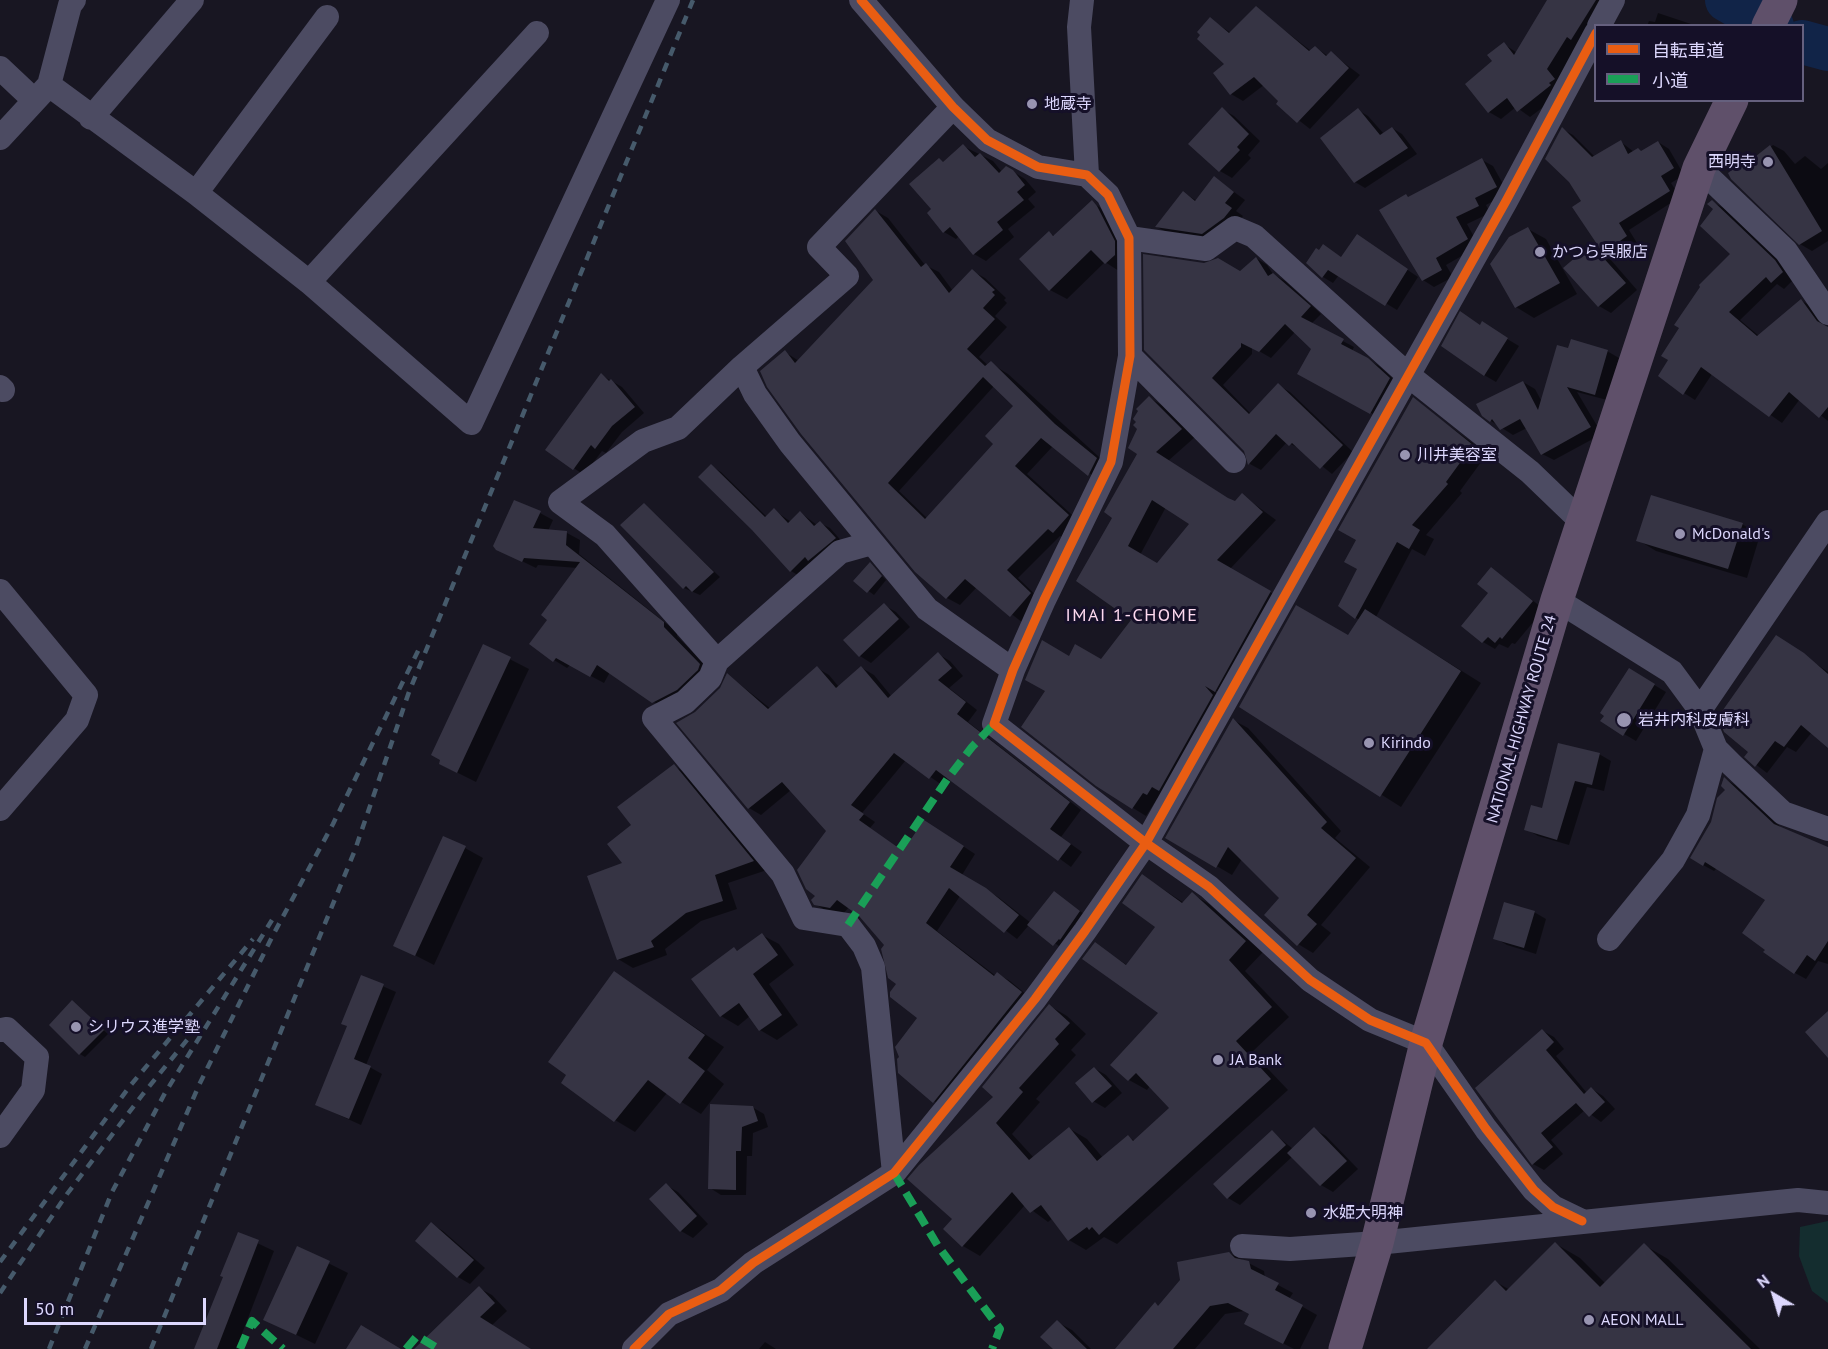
<!DOCTYPE html>
<meta charset="utf-8">
<style>
body{margin:0}
#map{position:relative;width:1828px;height:1349px;overflow:hidden;background:#181622;font-family:"PT Sans","Noto Sans JP",sans-serif}
canvas{display:block}
.legend{position:absolute;left:1594px;top:24px;width:210px;height:78px;box-sizing:border-box;background:#151028;border:2px solid #65607e;margin:0;padding:8px 10px;list-style:none;font-size:18px;color:#ddd8fe}
.legend li{display:flex;align-items:center;gap:12px;height:30px}
.legend b{width:30px;border:2px solid #65607e}
.north{position:absolute;left:1744px;top:1265px;width:60px;height:60px;-webkit-text-stroke:4px #151028;paint-order:stroke;rotate:322deg;font-size:16px;font-weight:700;line-height:24px;text-align:center;color:#ddd8fe}
.north::after{content:'';display:block;margin:auto;width:21px;height:27px;background:#ddd8fe;clip-path:polygon(50% 0,100% 100%,50% 72%,0 100%)}
.scale{position:absolute;left:24px;top:1298px;width:182px;height:27px;box-sizing:border-box;border:3px solid #ddd8fe;border-top:0;padding-left:8px;font-size:18px;line-height:21px;white-space:nowrap;color:#ddd8fe;-webkit-text-stroke:4px #151028;paint-order:stroke}
</style>
<div id="map">
<canvas width="1828" height="1349"></canvas>
<ul class="legend">
<li><b style="height:8px;background:#e95d12"></b>自転車道</li>
<li><b style="height:8px;background:#1a9f57"></b>小道</li>
</ul>
<div class="north">N</div>
<div class="scale">50 m</div>
</div>
<script>
const context = document.querySelector('canvas').getContext('2d');
context.lineJoin = 'round';
function paint(path, color) { context.fillStyle = color; context.fill(path, 'evenodd'); }
const toPath = rows => new Path2D(rows.map(r => 'M' + r).join(''));
function strokePath(path, color, width, dash) { context.strokeStyle = color; context.lineWidth = width; context.lineCap = dash ? 'butt' : 'round'; context.setLineDash(dash || []); context.stroke(path); }
function write(font, color, halo, rows, align = 'center') {
  context.font = font + ' "PT Sans","Noto Sans JP",sans-serif'; context.lineWidth = 6; context.setLineDash([]); context.textBaseline = 'middle'; context.strokeStyle = halo; context.fillStyle = color; for (const [text, x, y, turn = 0] of rows) {
    context.save(); context.translate(x, y); context.rotate((+turn || 0) * Math.PI / 180); context.textAlign = isNaN(turn) ? turn : align; if (halo) context.strokeText(text, 0, 0); context.fillText(text, 0, 0); context.restore();
  }
}
paint(toPath([
 [1828,1221,1828,1303,1812,1291,1799,1256,1800,1227]
]), '#142d2f');
paint(toPath([
 [1549,0,1612,0,1579,43,1559,77,1566,86,1562,93,1530,117,1516,107,1501,119,1489,112,1494,62,1504,44,1517,53],
 [1256,8,1311,51,1315,47,1328,56,1331,53,1360,75,1310,129,1278,104,1281,100,1264,85,1243,101,1231,94,1215,73,1227,64,1210,19,1231,33],
 [1658,13,1697,26,1647,26,1649,21,1655,22],
 [1222,109,1234,116,1260,141,1248,155,1251,158,1232,178,1220,171],
 [1358,110,1368,116,1384,134,1392,128,1402,134,1417,154,1365,188,1355,182],
 [1562,129,1573,135,1595,157,1621,142,1634,152,1643,152,1658,142,1669,149,1684,175,1671,183,1680,197,1629,230,1637,243,1615,258,1604,251,1583,201],
 [1773,145,1784,151,1795,164,1805,156,1821,169,1828,163,1828,241,1812,251,1800,244,1748,165],
 [963,146,993,161,1002,172,1007,168,1025,179,1036,192,1028,199,1035,207,1008,229,1014,237,986,261,974,254,959,236,956,239,944,232,933,210,939,160,945,163],
 [1482,160,1493,166,1508,193,1486,205,1490,213,1467,224,1479,246,1446,265,1453,277,1434,287,1423,280,1406,196,1410,198],
 [1215,178,1245,200,1236,211,1243,216,1236,224,1215,240,1168,233,1157,227,1184,193,1197,201],
 [1092,202,1114,217,1122,273,1105,262,1067,299,1050,290,1049,233,1055,236],
 [1712,202,1724,208,1787,269,1794,279,1784,289,1777,284,1740,320,1759,336,1802,301,1814,308,1828,329,1828,421,1800,399,1782,423,1712,374,1695,400,1684,393,1732,254],
 [876,211,888,218,925,265,939,272,953,291,972,271,985,278,1006,298,1004,300,1007,303,995,316,1007,327,979,357,992,369,995,366,1008,374,1109,466,1101,482,1053,446,1027,474,1081,523,1066,539,1060,536,1018,578,1043,602,1023,623,977,587,960,605,947,598,916,570,785,352,799,361,875,280],
 [994,386,1015,406,995,444,928,519,899,491],
 [1528,229,1546,239,1577,294,1534,318,1516,307],
 [1358,236,1418,277,1397,310,1339,275,1333,283,1323,277,1320,252,1324,246,1342,258],
 [1592,245,1604,252,1637,290,1611,313,1599,306],
 [1256,258,1267,265,1273,274,1285,281,1321,314,1311,324,1354,347,1352,351,1379,366,1401,386,1382,419,1299,373,1313,349,1295,332,1271,358,1252,347,1252,354,1223,385,1251,414,1278,385,1290,392,1353,452,1332,474,1302,450,1287,442,1261,470,1250,464,1245,450,1146,349],
 [1482,324,1519,346,1496,382,1484,375],
 [1569,350,1607,351,1619,358,1607,400,1577,392,1602,434,1554,460,1542,454,1527,428,1513,435,1491,421,1478,404,1523,382,1535,389,1542,402],
 [601,375,622,387,644,413,622,432,606,453,602,451,584,475,547,450],
 [1150,398,1163,406,1195,437,1168,461,1235,503,1242,495,1276,520,1230,569,1284,600,1229,698,1214,690,1226,703,1161,801,1157,799,1146,816,1133,808,1069,658,1101,661,1133,620,1114,517,1139,454],
 [1166,507,1192,523,1158,565,1140,555],
 [1413,399,1487,454,1460,491,1462,493,1426,535,1434,539,1425,556,1412,549,1376,617,1481,683,1401,807,1241,706,1348,637,1359,620,1340,605,1359,569,1358,540],
 [711,466,721,472,767,517,774,510,791,522,801,513,817,525,820,523,830,528,845,545,801,577,791,571],
 [644,505,720,577,700,595,684,588],
 [540,513,553,520,548,531,567,533,580,540,579,554,677,632,677,636,713,673,666,710,610,672,604,683,570,665,567,668,554,660,549,619,578,568,538,565,536,568,497,549],
 [1742,524,1760,535,1747,578,1656,551,1638,540],
 [870,564,886,580,874,595,855,581],
 [1491,569,1544,609,1515,644,1512,643,1508,648,1499,644,1495,649,1483,642],
 [884,605,896,612,910,627,871,663,860,656],
 [1787,644,1828,672,1828,746,1812,732,1796,752,1787,747,1767,773,1746,757,1750,752],
 [484,646,529,669,476,782,440,764],
 [938,654,950,661,963,676,949,688,977,710,968,722,1081,810,1061,837,1082,852,1071,867,948,777,942,785,906,760,862,813,875,822,870,828,904,852,937,829,975,854,962,875,998,897,1031,923,1055,893,1091,919,1066,951,1029,925,1017,939,960,896,937,931,996,976,998,974,1010,981,1033,1000,946,1108,934,1101,920,1017,898,984,886,945,860,915,849,907,843,914,827,911,815,904,828,831,791,790,761,815,749,808,696,714,721,689,728,675,771,709,817,668,829,675,839,687,862,668,874,675,892,697],
 [1641,677,1666,692,1636,741,1602,721],
 [1233,720,1248,728,1341,831,1335,838,1370,867,1321,925,1331,933,1313,953,1298,944,1282,898,1242,859,1232,875,1167,837],
 [1599,754,1611,761,1604,791,1587,787,1569,845,1538,836,1526,829],
 [674,766,688,774,767,870,728,883,737,909,701,921,665,949,667,955,633,968,618,959,625,864,633,825],
 [1725,779,1735,785,1786,832,1828,848,1828,964,1818,961,1806,979,1795,973,1767,900,1717,868,1714,871,1703,865,1712,822,1727,790],
 [465,848,483,858,434,965,395,945],
 [1143,876,1184,903,1192,894,1209,904,1263,952,1245,971,1289,1017,1252,1052,1288,1090,1117,1244,1104,1237,1086,1250,1069,1240,1053,1218,1048,1222,1025,1205,980,1256,963,1246,945,1229,954,1219,995,1097,1050,1006,1067,1016,1086,1034,1071,1050,1076,1055,1036,1099,1040,1102,1012,1134,1034,1158,1070,1129,1087,1139,1103,1158,1128,1137,1135,1141,1171,1108,1150,1086,1147,1090,1129,1080,1113,1065,1160,1012,1095,944,1127,965,1158,927],
 [1534,912,1546,919,1536,954,1507,945,1495,938],
 [762,935,779,944,794,965,769,984,798,1025,777,1040,760,1030,750,1016,738,1026,721,1016,734,949,739,952],
 [615,973,724,1047,707,1070,724,1084,701,1114,667,1093,635,1132,615,1120],
 [362,977,396,992,366,1065,382,1074,361,1125,317,1105,348,1027],
 [72,1002,108,1034,85,1057,80,1054],
 [1543,1031,1554,1037,1564,1049,1556,1056,1587,1093,1592,1089,1603,1096,1615,1109,1601,1122,1585,1110,1551,1140,1563,1154,1544,1170,1533,1164],
 [1094,1068,1106,1075,1122,1093,1105,1108,1093,1101],
 [752,1107,764,1114,768,1127,753,1133,752,1156,747,1156,746,1195,721,1195,710,1188],
 [1314,1129,1326,1136,1358,1169,1333,1192,1321,1185,1293,1156,1240,1205,1228,1198,1272,1132,1293,1149],
 [666,1185,678,1192,708,1224,693,1238,681,1231],
 [431,1224,443,1231,485,1268,470,1284,458,1277,417,1241],
 [238,1234,274,1251,236,1349,196,1349,225,1277],
 [1556,1244,1580,1258,1606,1284,1644,1245,1668,1259,1760,1349,1429,1349,1496,1282,1510,1290],
 [298,1248,348,1273,315,1344,264,1319],
 [1229,1253,1264,1271,1265,1278,1293,1293,1289,1299,1317,1315,1300,1349,1294,1349,1261,1332,1251,1314,1244,1311,1225,1314,1195,1349,1116,1349,1159,1307],
 [479,1288,492,1295,507,1311,491,1326,530,1349,416,1349],
 [1057,1322,1072,1330,1091,1349,1056,1349],
 [765,1342,776,1349,759,1349]
]), '#0007');
strokePath(toPath([
 [1727,0,1772,26],
 [1802,42,1828,49]
]), '#112448', 44);
paint(toPath([
 [1547,0,1596,0,1571,40,1567,37,1547,69,1555,79,1549,83,1551,85,1517,112,1507,98,1488,113,1465,84,1492,61,1487,55,1504,42,1514,55],
 [1256,6,1309,51,1315,46,1326,56,1331,51,1349,68,1297,123,1276,104,1278,101,1254,77,1230,95,1213,73,1224,64,1197,39,1200,35,1197,32,1210,17,1229,33],
 [1222,107,1249,134,1237,147,1240,150,1219,172,1188,144],
 [1358,108,1380,135,1392,127,1408,148,1354,183,1320,138],
 [1562,127,1592,157,1621,140,1628,154,1638,148,1641,151,1658,141,1674,168,1661,176,1670,191,1619,223,1627,236,1603,253,1572,207,1581,201,1569,182,1545,159],
 [963,144,975,157,980,153,999,173,1006,166,1013,170,1025,185,1017,192,1024,200,997,222,1003,230,973,255,950,227,943,233,927,213,931,209,909,184,939,158,943,162],
 [1770,145,1822,231,1799,245,1731,179,1728,173,1743,161,1746,164],
 [1482,158,1497,187,1475,198,1479,206,1456,217,1468,239,1436,258,1442,270,1422,281,1379,210,1406,194,1408,197],
 [1214,176,1234,192,1225,203,1232,208,1224,218,1202,234,1155,227,1183,191,1195,201],
 [1092,200,1097,206,1115,241,1115,255,1105,264,1091,250,1049,291,1019,259,1049,231,1053,236],
 [1712,200,1775,260,1783,272,1771,283,1766,277,1729,312,1757,336,1801,299,1817,321,1828,327,1828,407,1819,418,1789,392,1769,417,1701,367,1683,395,1658,376,1668,360,1661,356,1679,328,1674,325,1700,287,1699,285,1730,254,1700,226,1713,209,1707,204],
 [875,209,921,267,926,263,949,293,972,269,995,290,992,292,995,295,983,308,995,319,967,349,985,366,991,361,1055,424,1097,458,1088,476,1041,438,1015,466,1069,515,1053,533,1048,529,1007,570,1031,593,1010,617,965,579,946,599,915,572,801,434,767,387,760,371,785,350,795,363,873,280,845,241],
 [983,377,1013,406,985,436,993,444,925,519,888,483],
 [1528,227,1560,283,1515,308,1490,264,1509,237],
 [1357,234,1408,269,1385,306,1328,270,1322,278,1306,263,1316,248,1319,250,1323,244,1341,257],
 [1591,244,1626,283,1598,307,1563,268],
 [1143,254,1204,263,1218,258,1240,271,1256,257,1268,276,1273,273,1311,306,1301,317,1344,339,1341,344,1368,358,1390,378,1370,414,1297,374,1311,349,1285,324,1259,352,1241,343,1241,347,1212,378,1249,414,1278,383,1343,445,1320,469,1292,443,1289,446,1276,434,1248,465,1244,451,1144,350],
 [1460,311,1480,325,1482,321,1508,338,1484,376,1441,346],
 [1571,339,1608,350,1595,395,1567,387,1591,427,1541,455,1520,419,1500,430,1492,419,1490,422,1482,416,1476,404,1523,381,1538,410,1557,345,1568,348],
 [601,373,609,381,611,379,635,407,612,426,595,449,591,445,573,470,545,450],
 [1149,396,1182,429,1156,452,1228,498,1235,501,1242,493,1263,512,1217,560,1271,591,1215,692,1205,686,1213,695,1159,791,1152,787,1147,795,1143,793,1132,809,1096,786,1021,727,1045,691,1025,680,1042,640,1069,656,1075,644,1101,659,1131,620,1076,581,1112,518,1104,512,1137,454,1128,448,1137,429,1133,425,1136,422,1133,419,1138,411,1136,409],
 [1152,500,1189,524,1157,563,1128,546],
 [1413,397,1473,445,1446,482,1448,484,1412,525,1420,530,1409,549,1397,542,1355,619,1338,606,1357,569,1344,562,1356,540,1338,530],
 [711,464,765,517,774,508,788,523,800,511,814,526,820,521,836,538,808,561,805,557,790,572,752,530,698,477],
 [1651,495,1743,523,1728,569,1636,541],
 [514,500,541,511,533,528,567,531,566,545,664,622,664,627,700,664,698,670,677,690,652,703,597,665,590,677,556,658,553,662,529,644,547,620,541,615,580,562,524,558,522,562,496,550,493,546],
 [644,503,714,572,692,592,686,586,683,589,620,525],
 [870,562,882,576,867,593,853,581],
 [1491,567,1533,601,1502,639,1500,637,1495,643,1488,637,1482,643,1461,626,1488,593,1477,584],
 [884,603,899,619,859,657,843,640],
 [1296,605,1348,635,1365,609,1461,671,1380,797,1239,707],
 [1776,635,1804,653,1828,674,1828,748,1801,725,1784,747,1775,741,1755,767,1744,757,1748,752,1724,732,1718,717],
 [483,644,511,657,457,773,439,764,440,760,431,755],
 [938,652,952,668,938,680,966,702,957,714,1070,802,1050,829,1071,844,1058,861,936,770,929,779,894,753,851,805,864,814,859,820,903,851,924,820,964,846,950,867,986,888,1019,915,1004,933,949,888,926,923,994,976,997,972,1022,992,933,1103,898,1073,897,1059,899,1057,895,1047,917,1018,890,997,890,992,896,984,888,978,881,949,884,945,859,916,837,900,830,908,814,905,811,900,815,896,806,889,797,870,826,831,782,782,748,809,676,723,695,712,720,688,727,673,768,709,817,666,836,688,861,666,888,698],
 [1629,668,1655,684,1623,736,1600,721,1604,716,1600,713],
 [1233,718,1327,822,1321,828,1356,858,1307,915,1317,924,1297,946,1264,915,1279,898,1228,847,1216,868,1165,838],
 [1558,743,1600,753,1592,785,1575,781,1557,840,1524,830,1531,805,1542,808],
 [674,764,754,861,715,875,723,901,686,913,651,941,654,947,617,960,587,876,622,863,607,844,631,825,617,807],
 [1724,777,1774,824,1828,847,1828,941,1815,961,1807,955,1794,974,1763,952,1765,950,1742,933,1765,900,1705,862,1703,866,1690,858,1711,822,1717,798,1725,790,1721,786],
 [443,836,466,846,415,956,393,946],
 [1142,874,1182,903,1192,892,1246,941,1229,960,1272,1007,1236,1041,1271,1079,1099,1235,1092,1227,1089,1230,1087,1227,1068,1241,1041,1205,1030,1213,1012,1192,962,1247,943,1229,952,1219,907,1179,919,1165,993,1097,982,1087,1049,1004,1070,1023,1055,1039,1059,1044,1019,1088,1023,1092,996,1123,1029,1160,1069,1127,1097,1161,1128,1135,1133,1141,1169,1108,1136,1073,1128,1081,1110,1065,1158,1013,1082,959,1095,942,1126,965,1155,927,1122,903],
 [1054,891,1080,911,1060,940,1059,939,1053,946,1027,925],
 [1504,902,1535,911,1524,948,1493,939],
 [762,933,778,955,753,974,782,1015,759,1031,739,1003,720,1017,691,979,734,947,737,951],
 [614,971,705,1035,688,1058,705,1071,680,1104,648,1080,614,1122,561,1083,566,1075,548,1062],
 [361,975,384,984,354,1059,371,1066,349,1119,315,1105,347,1026,341,1024],
 [72,1000,104,1030,79,1055,49,1025],
 [1828,1011,1828,1058,1805,1032],
 [1542,1029,1554,1042,1546,1050,1584,1094,1591,1087,1605,1102,1589,1117,1576,1103,1541,1133,1553,1147,1532,1165,1475,1088],
 [1094,1067,1112,1086,1092,1103,1075,1083],
 [710,1104,753,1106,758,1121,742,1127,741,1151,736,1151,736,1190,708,1189],
 [1314,1127,1347,1161,1320,1186,1287,1153],
 [1272,1130,1286,1145,1227,1199,1213,1184],
 [666,1183,697,1216,680,1232,649,1199],
 [431,1222,474,1260,457,1278,415,1241],
 [238,1232,259,1240,217,1349,194,1349,223,1277,220,1276],
 [1555,1242,1600,1287,1644,1243,1751,1349,1427,1349,1495,1280,1506,1291],
 [297,1246,330,1261,296,1335,263,1320],
 [1229,1252,1235,1258,1249,1261,1251,1269,1279,1283,1275,1290,1303,1305,1283,1344,1244,1324,1249,1314,1228,1303,1210,1306,1173,1349,1115,1349,1155,1302,1158,1306,1180,1280,1177,1262],
 [479,1286,495,1303,480,1317,531,1349,414,1349],
 [1057,1320,1087,1349,1053,1349,1040,1337],
 [361,1325,401,1349,346,1349]
]), '#363444');
strokePath(toPath([
 [861,0,953,107,987,140,1038,167,1087,175,1108,195,1129,238,1130,356,1111,462,1044,600,1013,670,994,724,1146,843,1209,887,1310,980,1370,1020,1426,1043,1486,1129,1534,1190,1553,1207,1582,1221],
 [1082,0,1079,27,1087,175],
 [1599,26,1613,0],
 [0,68,34,100],
 [49,85,196,193,309,282,471,423,668,0],
 [91,118,192,0],
 [0,138,49,85,70,5,74,0],
 [1699,168,1786,251,1828,313],
 [196,193,327,17],
 [1129,238,1206,249,1235,228,1254,236,1408,375,1530,472,1582,522],
 [309,282,537,33],
 [1130,356,1234,461],
 [742,367,755,394,790,443,927,609,1013,670],
 [0,387,3,390],
 [872,543,840,552,717,661,710,678,685,702,654,718,783,874,804,918,848,925,864,946,873,967,894,1173],
 [0,591,86,695,77,720,0,809],
 [1557,600,1672,672,1700,710,1716,749,1732,765,1783,813,1828,829],
 [717,661,605,535,560,502,643,441,678,428,742,367,847,276,819,247,953,107],
 [1700,710,1828,522],
 [1609,939,1673,860,1698,815,1716,749],
 [0,1030,7,1029,37,1057,33,1090,0,1136],
 [1242,1246,1290,1249,1377,1243,1798,1200,1828,1203],
 [634,1349,669,1314,721,1290,753,1263,894,1173,1035,999,1085,931,1146,843,1506,201,1596,33]
]), '#4c4b62', 24);
strokePath(toPath([
 [1768,26,1781,0],
 [1345,1349,1377,1243,1426,1043,1557,600,1699,168,1732,100]
]), '#5f506a', 33);
strokePath(toPath([
 [0,1262,130,1086,253,939],
 [0,1293,67,1194,143,1094,200,1024],
 [49,1349,112,1192,165,1093,272,920],
 [85,1349,199,1085,273,935,333,824,419,649],
 [151,1349,355,850,409,692,693,0]
]), '#465a6b', 4.5, [9, 8]);
strokePath(toPath([
 [848,925,948,778,972,747,994,724],
 [894,1173,938,1246,1000,1329,992,1349],
 [240,1349,252,1321,283,1349],
 [406,1349,417,1336,439,1349]
]), '#1a9f57', 8, [15, 8]);
strokePath(toPath([
 [861,0,953,107,987,140,1038,167,1087,175,1108,195,1129,238,1130,356,1111,462,1044,600,1013,670,994,724,1146,843,1209,887,1310,980,1370,1020,1426,1043,1486,1129,1534,1190,1553,1207,1582,1221],
 [634,1349,669,1314,721,1290,753,1263,894,1173,1035,999,1085,931,1146,843,1506,201,1596,33]
]), '#e95d12', 9);
for (const [x, y, r, color] of [
 [1032,104,6,"#9894b1"],
 [1768,162,6,"#9894b1"],
 [1540,252,6,"#9894b1"],
 [1405,455,6,"#9894b1"],
 [1680,534,6,"#9894b1"],
 [1624,720,8,"#9894b1"],
 [1369,743,6,"#9894b1"],
 [76,1027,6,"#9894b1"],
 [1218,1060,6,"#9894b1"],
 [1311,1213,6,"#9894b1"],
 [1589,1320,6,"#9894b1"]
]) { const dot = new Path2D(); dot.arc(x, y, r, 0, 2 * Math.PI); context.fillStyle = color; context.fill(dot); strokePath(dot, '#151028', 2); }
write('16px', '#ddd8fe', '#151028', [
 ["地蔵寺",1044,104],
 ["西明寺",1756,162,"right"],
 ["かつら呉服店",1552,252],
 ["川井美容室",1417,455],
 ["McDonald's",1692,534],
 ["岩井内科皮膚科",1638,720],
 ["Kirindo",1381,743],
 ["シリウス進学塾",88,1027],
 ["JA Bank",1230,1060],
 ["水姫大明神",1323,1213],
 ["AEON MALL",1601,1320]
], 'left');
write('16px', '#ddd8fe', '#151028', [
 ["NATIONAL HIGHWAY ROUTE 24",1522,719,-74]
]);
context.letterSpacing = '1.5px';
write('18px', '#fedaf0', '#151028', [
 ["IMAI 1-CHOME",1132,616]
]);
context.letterSpacing = '0px';
</script>
